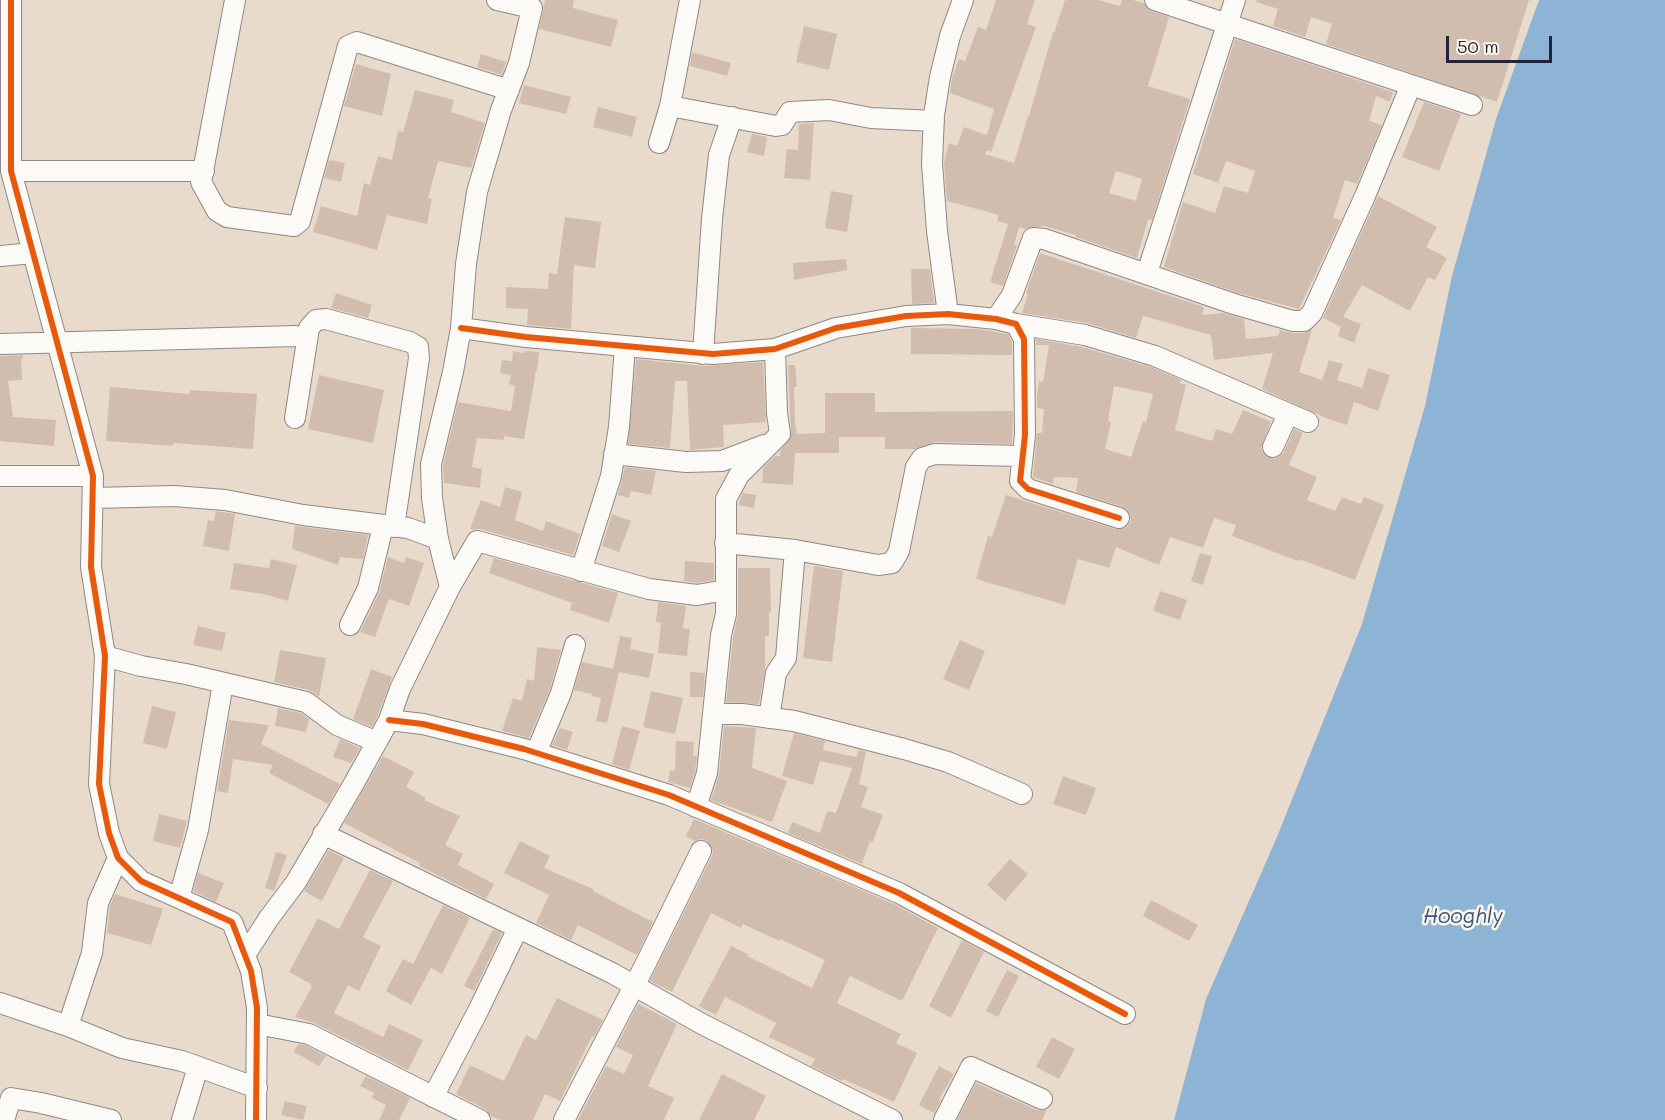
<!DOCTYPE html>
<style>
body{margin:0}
#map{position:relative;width:1665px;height:1120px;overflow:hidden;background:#e9dbcc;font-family:Mali,sans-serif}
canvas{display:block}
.scale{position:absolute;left:1446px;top:36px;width:106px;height:27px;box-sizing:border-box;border:3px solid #22223b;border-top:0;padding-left:8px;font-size:18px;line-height:21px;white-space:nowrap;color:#22223b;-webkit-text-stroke:4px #fbf7ec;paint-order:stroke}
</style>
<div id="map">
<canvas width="1665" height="1120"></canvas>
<div class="scale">50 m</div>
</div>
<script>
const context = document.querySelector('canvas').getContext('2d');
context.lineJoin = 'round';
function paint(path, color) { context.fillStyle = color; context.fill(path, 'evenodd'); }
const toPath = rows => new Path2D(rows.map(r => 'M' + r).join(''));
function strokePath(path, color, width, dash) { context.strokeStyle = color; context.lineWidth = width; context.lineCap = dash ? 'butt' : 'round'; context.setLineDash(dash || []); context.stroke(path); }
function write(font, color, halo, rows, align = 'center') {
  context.font = font + ' Mali,sans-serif'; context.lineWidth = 5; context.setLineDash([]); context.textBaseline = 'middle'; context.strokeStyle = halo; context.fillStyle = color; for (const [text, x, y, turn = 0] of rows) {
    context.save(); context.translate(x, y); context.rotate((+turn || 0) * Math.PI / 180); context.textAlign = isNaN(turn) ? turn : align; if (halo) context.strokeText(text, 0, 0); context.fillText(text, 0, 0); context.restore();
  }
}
paint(toPath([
 [1539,0,1665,0,1665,1120,1174,1120,1206,999,1277,837,1362,624,1425,406,1452,276,1496,119]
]), '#8db4d4');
paint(toPath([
 [545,0,574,0,573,8,618,20,611,47,539,29],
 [996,0,1035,0,1027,24,1036,27,991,152,987,150,985,154,1014,163,1028,116,1029,116,1053,32,1054,33,1065,0,1099,0,1120,6,1122,0,1133,0,1144,3,1151,11,1169,17,1148,86,1190,99,1152,220,1148,219,1137,258,1076,237,1076,235,1044,226,1026,229,1019,227,1014,245,1017,246,1003,286,990,282,1008,224,997,221,999,215,947,201,944,163,949,143,957,146,964,127,987,135,994,109,950,93,952,78,959,59,965,61,978,27,986,30],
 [1116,171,1142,179,1136,201,1109,193],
 [1257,0,1529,0,1497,102,1326,44,1332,24,1311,17,1305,37,1273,26,1278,9,1256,2],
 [804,26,837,34,829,70,796,62],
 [1235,39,1393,92,1390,102,1376,96,1369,121,1382,125,1357,184,1345,180,1333,218,1341,220,1299,309,1238,293,1164,267,1183,202,1215,213,1224,186,1248,193,1255,171,1226,161,1218,183,1193,174],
 [692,52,731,63,727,76,690,66],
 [481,54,506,62,502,75,477,67],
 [356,64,391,74,382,116,344,106],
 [524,85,571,97,566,114,519,103],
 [415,90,454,100,451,112,485,123,471,168,438,161,428,198,432,199,427,224,387,215,377,250,313,232,321,206,357,216,364,183,370,185,378,156,392,160,398,131,403,132],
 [1424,102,1461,114,1439,171,1402,157],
 [598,107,637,117,632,137,593,127],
 [814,123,810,180,784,178,787,149,798,150,799,124],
 [752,134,767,137,764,156,747,152],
 [329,160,345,163,341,182,324,178],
 [831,191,853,195,847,232,825,228],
 [1378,196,1437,227,1426,247,1447,258,1435,280,1428,277,1410,311,1362,285,1343,317,1361,324,1354,343,1338,336,1341,327,1323,318],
 [565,217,601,222,595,268,574,265,571,329,527,325,528,309,506,308,506,287,548,289,549,273,557,274],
 [1040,253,1204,307,1202,315,1223,313,1244,319,1246,339,1278,336,1280,330,1293,333,1304,333,1312,330,1299,372,1322,380,1329,360,1343,364,1337,380,1362,388,1368,368,1390,375,1378,411,1354,402,1347,425,1328,419,1262,389,1273,353,1214,360,1211,335,1143,316,1136,338,1087,323,1022,313,1028,294,1026,293],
 [846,259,847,270,794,280,793,263],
 [911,269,930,269,934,303,912,304],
 [336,293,372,305,368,318,331,308],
 [911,328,977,329,1008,334,1012,342,1012,355,911,354],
 [1036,339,1082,347,1151,367,1181,380,1180,383,1186,385,1175,430,1212,441,1216,429,1232,434,1243,410,1271,422,1261,448,1264,454,1274,459,1279,457,1284,452,1294,429,1303,433,1289,465,1317,477,1307,500,1335,511,1342,497,1361,504,1364,497,1384,505,1355,580,1299,559,1298,561,1232,536,1236,525,1214,518,1203,548,1170,537,1159,565,1116,547,1109,568,1078,559,1065,605,976,579,988,536,992,537,1006,495,1115,529,1127,527,1131,521,1128,510,1123,507,1076,492,1078,478,1054,477,1053,484,1033,477,1037,433,1042,433,1044,409,1037,408,1037,397,1039,381,1043,382,1049,345,1036,345],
 [1114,386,1153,394,1146,422,1143,421,1131,457,1105,449,1111,422,1108,421],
 [513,351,524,353,524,351,539,352,537,371,536,371,524,439,504,436,504,440,477,438,472,467,482,469,480,488,444,483,443,465,458,402,511,411,515,386,509,384,511,375,500,373,502,360,512,361],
 [23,355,23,359,21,359,22,380,8,381,13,417,56,420,54,446,0,441,0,356],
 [636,359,703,366,763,362,766,422,723,425,724,447,690,450,687,381,675,381,670,448,628,444],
 [788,365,795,365,797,387,794,387,795,424,797,434,825,433,825,393,875,393,875,412,1013,411,1012,444,935,442,915,449,885,449,885,437,839,437,839,453,795,453,793,485,762,483,763,468,775,456,780,456,780,451,791,437],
 [319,375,384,390,373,443,308,429],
 [110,387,189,394,190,390,257,394,253,449,173,443,173,446,106,441],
 [625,467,656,471,651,495,631,491,629,498,618,495],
 [505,487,522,492,515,520,543,531,546,521,580,534,573,555,480,529,470,529,481,500,500,507],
 [743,493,756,495,754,508,738,505],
 [216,511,235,514,229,551,203,546,208,520,214,521],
 [612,514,631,521,619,552,602,546],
 [295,526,368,535,363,559,340,557,338,565,292,549],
 [1200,553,1212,556,1203,585,1191,581],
 [388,557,404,563,406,557,424,563,409,606,389,599,375,637,360,632,379,593],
 [494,558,618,593,609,623,570,610,572,603,489,573],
 [271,559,297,565,288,601,263,594,230,589,234,563,269,568],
 [685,561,714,563,714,580,697,583,684,581],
 [814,566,843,571,832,662,803,658],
 [738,568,770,568,771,612,769,612,769,636,765,636,765,670,759,704,726,702,733,637,738,614],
 [1160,591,1187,600,1180,620,1153,611],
 [658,602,686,606,683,628,690,629,687,656,658,653,661,623,656,622],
 [198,626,226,633,222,651,193,645],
 [620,636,632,638,630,649,654,654,649,678,619,672,607,723,596,721,601,698,591,696,592,694,574,690,582,662,613,669],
 [960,640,985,651,969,690,943,679],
 [537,647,561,650,550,689,529,738,502,731,513,698,522,701,527,679,534,681],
 [280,650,326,658,319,697,309,690,274,682],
 [371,669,392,677,378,715,372,727,353,719],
 [690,672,705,673,703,697,690,697],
 [651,691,683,698,675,734,643,727],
 [152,706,176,712,167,749,143,743],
 [278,708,301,713,309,719,306,732,275,726],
 [229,720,269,725,261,744,340,784,328,804,269,773,273,765,233,759,228,793,217,791],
 [622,726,640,731,629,770,612,764],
 [724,726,756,728,752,768,787,781,772,822,711,800,719,774],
 [560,728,573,732,567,750,552,745],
 [794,733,825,741,823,750,856,757,859,750,866,752,859,784,868,787,861,807,883,815,873,842,870,841,862,864,788,833,792,822,820,833,827,811,836,813,852,768,820,761,813,785,782,776],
 [340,739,360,748,351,763,333,757],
 [676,741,694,742,693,756,697,756,695,771,690,788,668,782,670,770,675,771],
 [383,756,414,772,406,787,426,798,424,800,460,816,445,845,463,854,458,865,494,884,486,899,419,866,420,863,344,823],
 [1063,776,1096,788,1086,815,1053,804],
 [159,814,187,821,180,848,153,841],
 [694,819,894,904,938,928,902,1001,850,976,837,1003,901,1034,896,1043,917,1053,894,1102,843,1079,842,1081,811,1066,815,1059,769,1037,776,1023,725,997,716,1015,699,1006,731,946,748,954,747,956,812,988,825,960,780,939,779,941,743,924,741,928,711,913,672,992,650,981,712,856,713,850,707,841,701,839,695,841,686,836],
 [520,841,550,856,544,868,593,889,593,891,653,922,637,955,578,925,571,940,536,923,549,895,504,873],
 [329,850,344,858,322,901,304,891],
 [276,852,287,855,274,891,265,888],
 [1010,859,1028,874,1005,901,987,885],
 [370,870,393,881,363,937,381,946,359,991,348,985,334,1013,383,1037,389,1024,423,1040,408,1070,314,1023,295,1017,312,987,310,986,311,984,289,972,318,918,339,929],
 [198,873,224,883,216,902,193,891],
 [115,894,163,909,151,945,107,933,110,906],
 [1151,900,1198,925,1189,941,1143,916],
 [443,905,470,918,442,974,431,968,411,1005,386,991,403,959,413,964],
 [493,929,502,933,474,991,464,986],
 [962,940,984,952,951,1018,929,1006],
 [1007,970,1019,976,998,1017,986,1011],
 [557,998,603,1020,594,1037,592,1036,560,1101,545,1094,533,1120,500,1120,491,1116,485,1109,456,1094,470,1065,504,1081,526,1035,536,1040],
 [638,1004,677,1024,648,1086,674,1098,664,1120,578,1120,606,1066,624,1074,633,1055,616,1047],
 [1052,1037,1075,1049,1059,1079,1036,1067],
 [298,1044,305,1045,326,1056,319,1066,294,1052],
 [939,1066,954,1074,939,1099,941,1100,934,1113,919,1105],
 [722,1074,766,1096,754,1120,699,1120],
 [366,1076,410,1098,399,1120,379,1120,386,1105,372,1098,374,1093,360,1086],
 [976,1083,1037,1110,1047,1110,1042,1120,957,1120],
 [285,1101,307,1106,303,1120,281,1115]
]), '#d1bdad');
const minor = toPath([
 [11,0,11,171,93,476,91,567,105,656,99,784,109,833,118,858,141,881,232,922,251,971,257,1008,256,1120],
 [235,0,201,182,217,211,227,217,294,226,300,221,348,46,357,42,509,90],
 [1155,0,1411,85],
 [670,106,776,126,782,125,790,112,829,110,871,118,934,121],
 [659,143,670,106,690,0],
 [11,171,204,171],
 [0,256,33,253],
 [1147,273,1235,0],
 [948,314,937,231,932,163,934,115,940,77,950,36,963,0],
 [996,319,1012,295,1033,238,1044,239,1234,304,1293,321,1304,321,1312,313,1365,196,1411,85,1472,105],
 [1016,324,1085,335,1155,356,1308,422],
 [461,328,526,337,713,354,775,349,836,328,906,316,948,314,996,319,1016,324,1024,339,1025,435,1020,481,1028,489,1119,518],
 [0,344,296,336],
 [703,354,712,219,719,155,732,117],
 [295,418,309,328,316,320,326,319,410,342,418,347,419,358,394,527],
 [1273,447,1288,414],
 [614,454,686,462,722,461,764,445],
 [0,476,93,476],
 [93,498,174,496,225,500,303,515,408,528,438,539],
 [725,543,795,550,878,565,892,563,899,551,916,467,922,458,935,454,1022,456],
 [581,571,611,476,619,427,625,346],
 [450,587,438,539,432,498,431,464,453,372,461,328,466,264,477,192,501,110,519,63,532,8,497,0],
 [350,625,368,588,383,526],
 [105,656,141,666,186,674,306,702,337,725,377,742],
 [713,714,742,714,794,721,904,749,948,762,1022,794],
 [769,718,776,673,786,658,795,550],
 [389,720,423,724,524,749,669,795,899,893,1125,1014],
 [536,753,561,693,575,645],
 [696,807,707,773,721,635,726,614,726,499,739,475,780,434,777,413,775,349],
 [323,834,612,973,702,1024,892,1120],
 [118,858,98,903,92,953,68,1026,122,1048,182,1061,257,1088],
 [179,898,198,830,223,683],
 [245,955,269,918,296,882,353,785,389,720,400,689,450,587,477,541,649,589,697,595,726,590],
 [0,1003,68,1026],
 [257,1024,309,1034,480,1120],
 [433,1097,478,1011,518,928],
 [4,1120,11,1098,41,1103,111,1120],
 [182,1120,198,1067],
 [564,1120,645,965,701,851],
 [944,1120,971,1067,1042,1099]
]);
strokePath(minor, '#8f8884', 22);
strokePath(minor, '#fcfaf7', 20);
strokePath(toPath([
 [11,0,11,171,93,476,91,567,105,656,99,784,109,833,118,858,141,881,232,922,251,971,257,1008,256,1120],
 [461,328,526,337,713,354,775,349,836,328,906,316,948,314,996,319,1016,324,1024,339,1025,435,1020,481,1028,489,1119,518],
 [389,720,423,724,524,749,669,795,899,893,1125,1014]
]), '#e8590c', 6);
write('italic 21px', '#3d5679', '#fbf7ec', [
 ["Hooghly",1463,917]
]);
</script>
